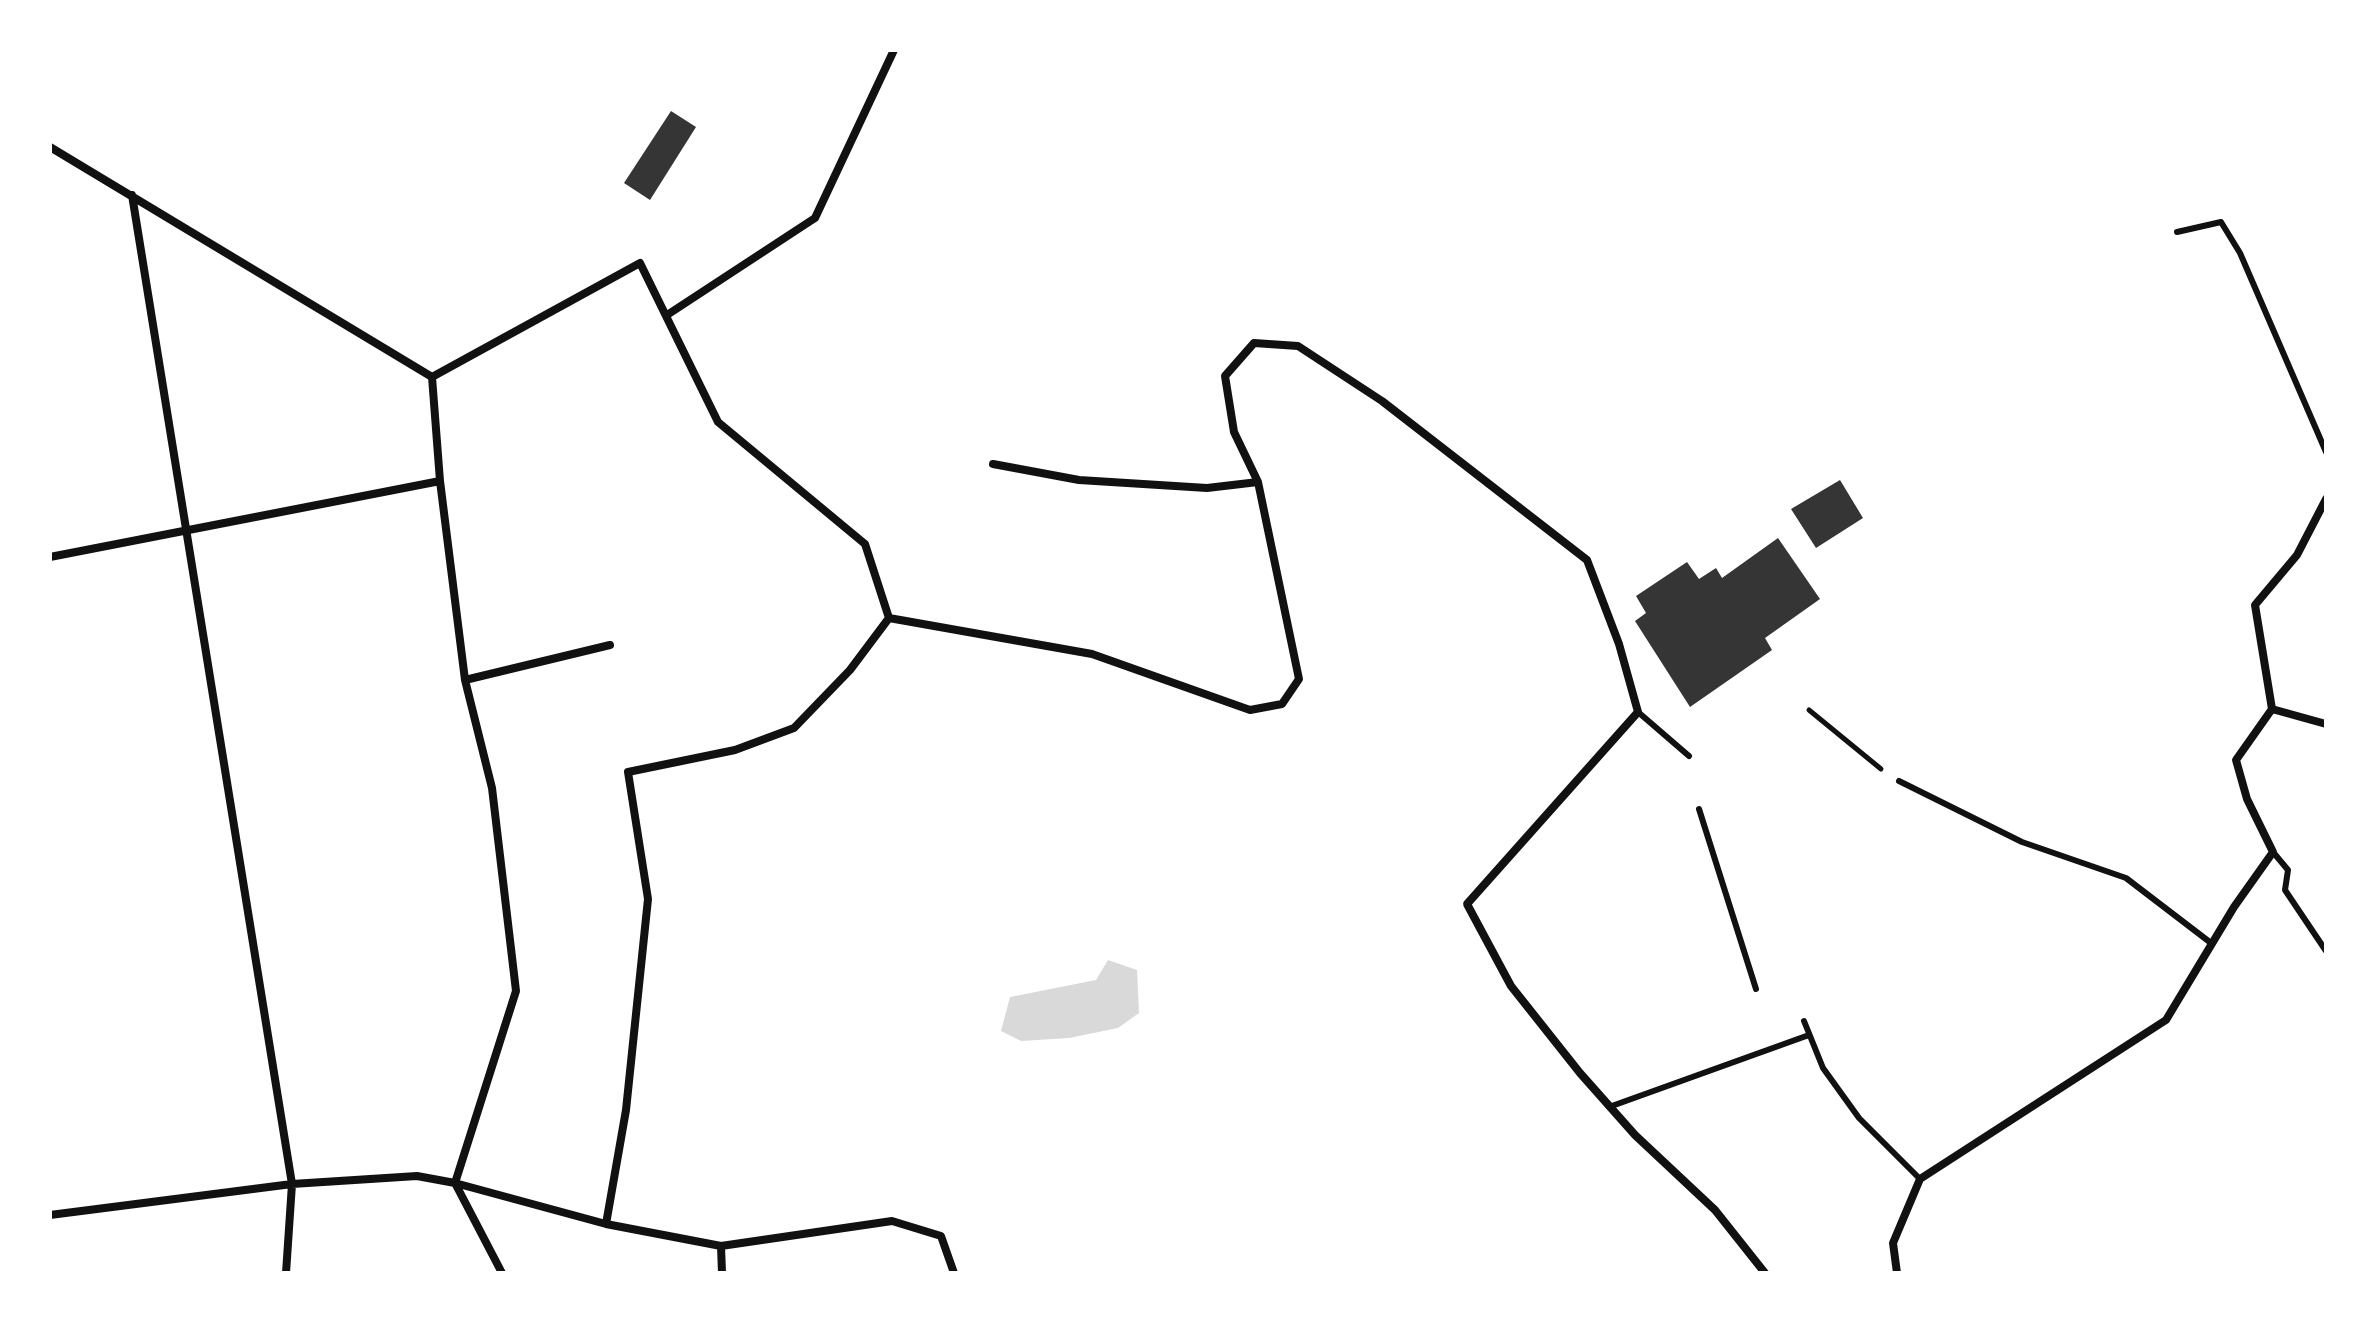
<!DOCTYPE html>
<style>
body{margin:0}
#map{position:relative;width:2376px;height:1323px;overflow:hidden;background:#fff;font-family:"DejaVu Sans",sans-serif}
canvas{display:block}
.frame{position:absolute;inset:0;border:52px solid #fff;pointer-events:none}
</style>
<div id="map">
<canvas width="2376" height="1323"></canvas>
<div class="frame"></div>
</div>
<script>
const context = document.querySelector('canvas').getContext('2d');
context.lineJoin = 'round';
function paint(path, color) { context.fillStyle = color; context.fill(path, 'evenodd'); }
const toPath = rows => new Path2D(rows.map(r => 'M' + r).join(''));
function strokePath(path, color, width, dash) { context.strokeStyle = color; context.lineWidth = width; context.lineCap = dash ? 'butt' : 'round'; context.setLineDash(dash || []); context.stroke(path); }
paint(toPath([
 [1108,960,1137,970,1139,1013,1118,1028,1069,1038,1021,1041,1001,1031,1010,997,1096,980]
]), '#d9d9d9');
paint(toPath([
 [671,111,696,127,650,200,624,183],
 [1840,480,1863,518,1816,548,1791,509],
 [1778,538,1820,599,1765,638,1772,650,1690,707,1635,621,1646,613,1636,596,1687,562,1699,579,1716,568,1722,578]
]), '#353535');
strokePath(toPath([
 [1809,710,1881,769]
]), '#111', 5);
strokePath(toPath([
 [2177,232,2221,222,2240,253,2326,452],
 [1638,712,1689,756],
 [1899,781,2022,842,2126,878,2211,943],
 [1699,809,1756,989],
 [2273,852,2288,870,2285,890,2326,951],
 [1804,1021,1823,1068,1859,1118,1920,1179],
 [1609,1107,1809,1035]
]), '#111', 6);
strokePath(toPath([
 [50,147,432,377,440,481,465,680,492,788,516,991,455,1183,417,1176,292,1184,50,1215],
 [132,195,292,1184,286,1273],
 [667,315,815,218,894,50],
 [432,377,640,263,718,422,865,544,889,618],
 [993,464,1079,480,1207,488,1258,482],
 [50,557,440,481],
 [889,618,1092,654,1250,710,1282,704,1299,679,1258,482,1234,432,1225,376,1254,343,1298,346,1382,401,1587,560,1619,644,1638,712,1467,904,1511,986,1580,1073,1635,1135,1715,1210,1765,1273],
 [465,680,610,645],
 [2272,709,2326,724],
 [455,1183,606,1224,721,1246,892,1221,941,1236,954,1273],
 [455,1183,502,1273],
 [606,1224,626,1110,648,899,628,772,735,750,794,728,850,670,889,618],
 [721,1246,722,1273],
 [1897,1273,1893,1243,1920,1179,2166,1020,2234,907,2273,852,2247,799,2236,760,2272,709,2255,605,2297,555,2326,499]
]), '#111', 8);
</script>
